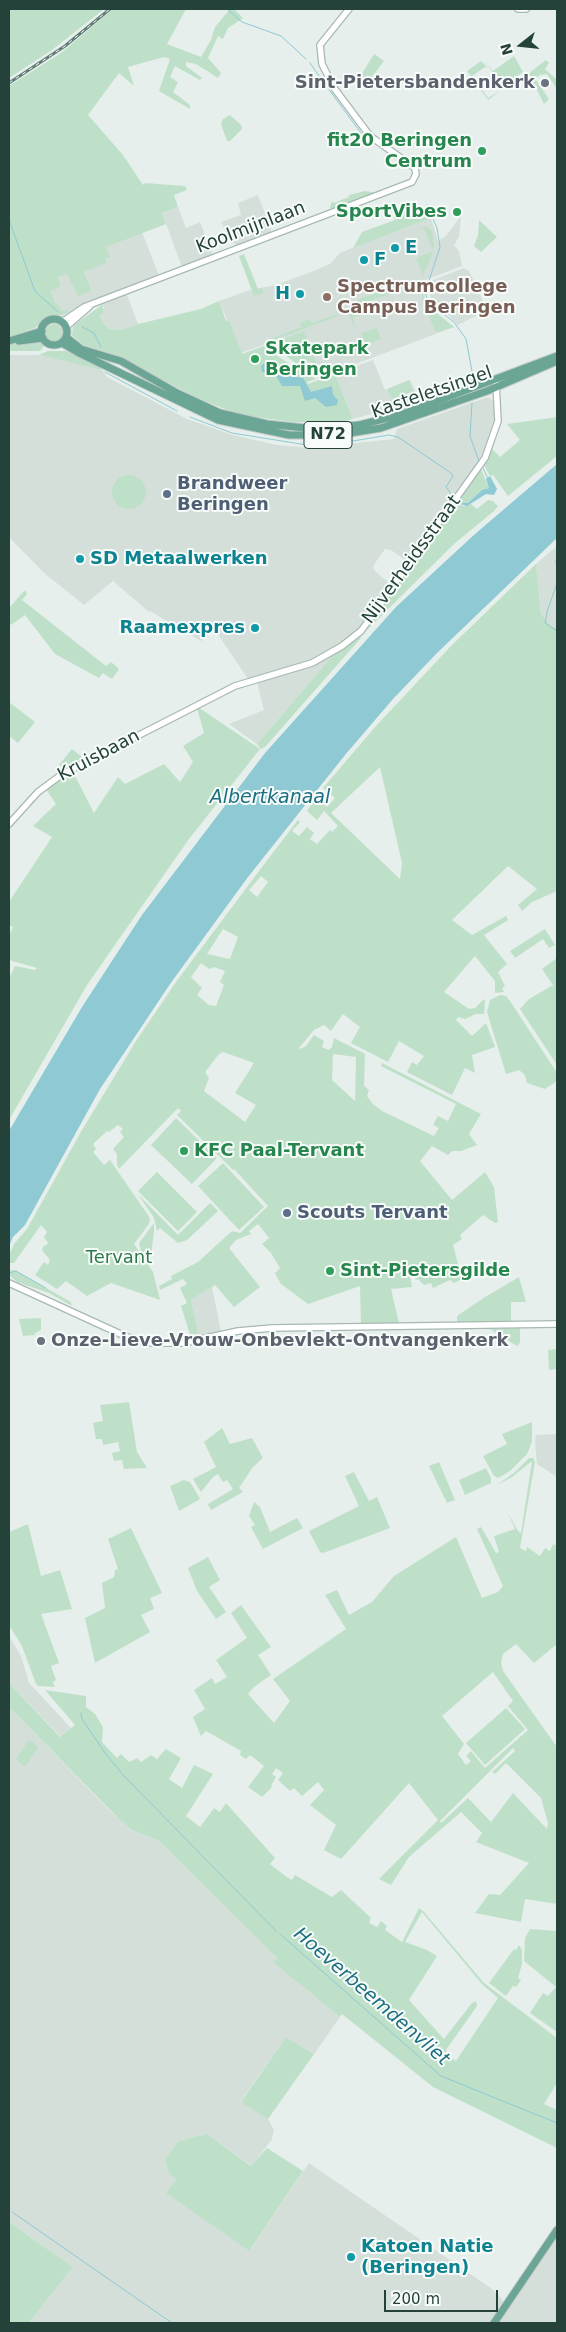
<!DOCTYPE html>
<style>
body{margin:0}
#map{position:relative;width:566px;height:2332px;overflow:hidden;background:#e6efeb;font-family:"DejaVu Sans",sans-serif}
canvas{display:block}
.frame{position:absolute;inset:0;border:10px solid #24423a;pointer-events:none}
.north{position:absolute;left:496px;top:20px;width:50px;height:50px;-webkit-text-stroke:4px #f7fbf9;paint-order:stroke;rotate:254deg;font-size:14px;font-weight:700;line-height:20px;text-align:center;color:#24423a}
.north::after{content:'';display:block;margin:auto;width:18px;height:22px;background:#24423a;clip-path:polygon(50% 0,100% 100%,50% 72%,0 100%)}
.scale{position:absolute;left:384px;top:2290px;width:114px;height:22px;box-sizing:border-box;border:2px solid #24423a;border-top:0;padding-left:6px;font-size:15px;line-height:18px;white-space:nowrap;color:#24423a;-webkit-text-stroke:4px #f7fbf9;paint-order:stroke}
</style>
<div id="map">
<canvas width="566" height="2332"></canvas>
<div class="frame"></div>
<div class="north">N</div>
<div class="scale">200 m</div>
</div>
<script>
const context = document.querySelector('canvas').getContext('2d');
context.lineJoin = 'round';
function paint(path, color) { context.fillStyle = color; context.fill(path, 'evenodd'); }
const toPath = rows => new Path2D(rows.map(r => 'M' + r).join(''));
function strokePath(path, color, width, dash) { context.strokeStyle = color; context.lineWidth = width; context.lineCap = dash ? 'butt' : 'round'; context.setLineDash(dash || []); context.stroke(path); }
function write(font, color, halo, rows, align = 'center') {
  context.font = font + ' "DejaVu Sans",sans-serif'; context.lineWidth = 4; context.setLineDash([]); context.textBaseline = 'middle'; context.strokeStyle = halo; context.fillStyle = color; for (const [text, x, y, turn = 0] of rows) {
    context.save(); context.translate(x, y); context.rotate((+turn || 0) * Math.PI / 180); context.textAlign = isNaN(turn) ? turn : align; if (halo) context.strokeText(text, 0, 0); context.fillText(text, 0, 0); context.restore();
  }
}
paint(toPath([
 [258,195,272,233,236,245,230,240,221,222,241,215,238,203],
 [178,207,186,228,200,222,213,255,182,267,162,213],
 [461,216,459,237,454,245,459,251,462,266,423,281,422,288,428,307,454,327,318,378,268,343,241,353,219,301,250,290,275,285,306,274,330,264,340,253,347,250,431,218,438,241,446,236],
 [142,232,159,276,84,303,69,312,68,309,63,311,55,302,51,290,61,286,58,277,67,273,71,281,92,291,84,272,105,259,106,247],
 [464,268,469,271,487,310,458,325,444,311,433,305,428,287,428,282],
 [127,295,138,324,121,330,109,329,103,323,100,314,104,308,103,304],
 [9,355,39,355,96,368,103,371,107,377,187,419,233,435,277,445,309,448,394,439,397,429,488,397,492,400,495,407,494,419,484,450,474,469,408,562,391,550,385,549,373,566,374,570,392,586,364,623,348,638,309,660,248,679,215,630,201,641,150,611,149,612,113,581,84,605,44,573,9,537],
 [373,360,385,390,410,380,420,401,353,419,335,374],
 [557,546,557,628,551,626,541,614,536,564],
 [333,655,257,744,229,724,264,710,257,682,301,670],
 [212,1287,221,1332,199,1337,191,1300],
 [557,1434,557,1477,537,1464,535,1442,536,1435],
 [9,1636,21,1656,29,1683,71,1728,61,1737,9,1683],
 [9,1707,110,1811,132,1830,159,1841,277,1958,274,1962,340,2017,314,2054,286,2037,241,2101,268,2119,274,2130,272,2139,252,2166,207,2134,178,2141,165,2160,176,2179,167,2193,249,2251,309,2163,492,2289,502,2299,503,2303,490,2323,29,2323,73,2267,9,2222],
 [557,2235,557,2323,497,2323]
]), '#d4dfda');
paint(toPath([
 [9,9,104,9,52,50,9,78],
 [113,9,186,9,167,44,201,57,211,40,215,27,230,9,234,9,243,18,228,28,223,39,218,36,208,58,221,73,218,78,196,64,186,62,186,66,202,78,200,80,175,66,170,77,178,82,173,92,190,105,190,109,159,91,170,59,164,57,128,67,134,86,119,73,88,115,123,155,143,185,145,183,185,186,187,190,174,195,178,207,162,213,166,224,106,247,110,257,105,259,106,263,84,272,92,291,78,296,67,274,58,277,61,286,51,291,55,302,63,311,68,309,69,312,63,315,46,317,35,328,9,337,9,86,61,53],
 [374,54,384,61,369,81,361,75],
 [514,56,523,72,504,86,483,60,493,71],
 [546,60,549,63,545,69,557,80,557,89,547,74,539,75,536,80,549,99,544,104,530,76,526,80,529,86,527,87,523,78],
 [481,61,488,68,485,67,472,76,488,98,501,90,488,100,467,71],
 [230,115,241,125,242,129,230,141,227,141,221,124,223,119],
 [365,191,377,193,332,210,330,207,332,201,334,203,349,197,349,195],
 [428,208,431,218,353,248,362,232,395,220,393,213,402,209,407,215],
 [479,220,497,237,481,252,474,246,478,235],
 [425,226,432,231,434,244,433,251,431,258,423,275,416,258,433,251,424,228,416,230],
 [244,254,258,289,262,288,264,293,254,296,239,256],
 [422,284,424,284,423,296,428,306,454,327,439,332,435,331,422,299],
 [398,285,400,290,359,305,357,300,376,293,375,291],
 [219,301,226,321,229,320,242,354,269,344,277,352,275,354,305,375,307,373,316,379,307,382,308,384,335,374,353,419,342,422,292,422,255,417,230,411,197,398,116,355,83,345,72,335,73,327,77,323,103,304,103,313,100,315,103,323,109,329,121,330,138,324,201,309],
 [370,304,373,310,353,318,355,330,348,312],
 [337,314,338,316,272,341,271,339,301,327,300,323,310,319,312,323],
 '45 333a9 9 0 1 1 18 0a9 9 0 1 1-18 0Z',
 [377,328,381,339,365,345,361,333],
 [304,331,322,377,318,378,312,362,305,360,305,370,270,344],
 [39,340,44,346,40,351,9,351,9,344],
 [48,351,66,351,102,368,102,370,39,355],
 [409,380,413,391,392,399,387,389],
 [557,417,557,456,508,496,493,475,490,476,484,465,492,449,500,457,520,440,507,424],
 [481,469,489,488,482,490,468,503,462,503,459,500],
 '112 492a17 17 0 1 1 34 0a17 17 0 1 1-34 0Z',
 [488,500,493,501,498,506,494,511,454,544,366,631,457,503,463,506,471,504,477,509],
 [536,564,541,614,551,626,557,628,557,891,532,902,522,911,518,905,537,889,508,866,452,920,472,935,506,916,508,920,484,935,507,964,498,972,505,986,502,988,504,992,495,993,495,981,475,956,444,992,469,1009,475,1008,484,999,485,1001,484,1014,476,1014,465,1019,458,1017,456,1020,472,1036,486,1023,495,1047,472,1055,475,1073,465,1068,452,1095,407,1072,412,1062,417,1065,424,1056,399,1041,388,1062,351,1043,360,1027,343,1014,331,1031,324,1025,314,1030,299,1048,300,1049,306,1046,314,1035,324,1041,322,1047,329,1050,332,1047,334,1038,365,1054,364,1086,369,1090,367,1096,373,1104,382,1111,434,1136,439,1128,433,1125,438,1116,448,1121,456,1104,381,1066,382,1063,481,1114,469,1134,477,1145,461,1151,452,1151,448,1155,432,1146,420,1161,452,1200,485,1172,494,1187,498,1222,495,1223,483,1215,460,1235,462,1239,453,1245,462,1279,454,1283,450,1280,433,1288,431,1283,424,1285,418,1279,416,1280,412,1270,409,1271,412,1287,391,1289,399,1323,361,1324,360,1286,308,1304,281,1284,275,1273,280,1268,271,1253,262,1244,269,1238,258,1224,249,1231,251,1234,236,1240,229,1248,260,1287,234,1307,215,1285,191,1300,199,1337,191,1338,181,1306,187,1303,180,1288,187,1284,183,1279,160,1290,159,1286,172,1279,171,1276,198,1262,232,1231,240,1233,268,1206,234,1169,233,1170,177,1115,181,1111,178,1108,119,1169,117,1165,117,1154,113,1149,124,1137,120,1132,123,1129,118,1125,109,1132,107,1131,93,1144,96,1149,93,1152,104,1165,110,1160,150,1218,149,1224,134,1244,153,1272,160,1300,111,1283,87,1296,66,1281,57,1289,35,1275,44,1262,48,1265,50,1260,42,1250,44,1245,45,1246,48,1243,44,1237,47,1232,41,1225,14,1263,10,1263,9,1255,14,1244,27,1229,82,1130,136,1041,176,982,265,863,298,820,300,822,292,831,299,836,307,827,314,833,310,839,317,844,330,830,332,832,338,826,324,811,317,820,307,811,316,798,327,807,335,798,323,788,376,726,451,646],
 [380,767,402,863,400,879,331,813],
 [261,876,268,882,257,897,249,890],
 [223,929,238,937,230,959,207,954],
 [201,963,209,969,214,967,225,971,220,982,224,985,216,1006,209,1005,197,995,202,988,191,977],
 [223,1052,254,1063,235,1093,256,1105,245,1122,204,1091,209,1078,205,1072,219,1054],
 [333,1054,356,1057,355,1101,332,1080],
 [25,590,27,594,22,600,106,666,111,662,119,669,112,679,103,673,99,678,55,654,25,615,11,625,9,622,9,608],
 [360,636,361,638,265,747,261,749,257,744,333,655],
 [9,702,35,722,18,743,9,736],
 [198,707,260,749,189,839,119,939,87,985,9,1120,9,978,15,966,35,970,37,968,9,960,9,936,13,927,9,925,9,902,52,837,33,826,56,804,46,789,73,772,94,813,118,777,125,784,164,764,180,782,193,762,183,746,204,733,197,708],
 [72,749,81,756,82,761,65,770,59,765],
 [545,929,555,945,549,948,543,939,515,958,510,951],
 [557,958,557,1065,520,1009,529,999,553,985,542,969],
 [500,995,506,996,512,1004,557,1073,557,1081,545,1089,527,1083,525,1075,519,1070,506,1074,487,1012,490,1000],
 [176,1118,217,1158,192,1184,151,1145],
 [223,1163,264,1207,239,1230,198,1186],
 [157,1172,197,1212,178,1231,138,1191],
 [138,1194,178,1235,210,1203,218,1211,187,1240,178,1243,160,1228,157,1231,154,1218],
 [154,1223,154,1231,150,1264,141,1251,139,1243],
 [14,1270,71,1302,72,1306,49,1293,17,1282,9,1275,9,1271],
 [519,1277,526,1302,511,1302,511,1322,457,1323,457,1316,485,1297],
 [41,1318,41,1330,35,1333,35,1335,23,1336,19,1319],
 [520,1328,520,1343,517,1346,490,1329],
 [557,1349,557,1369,549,1370,548,1350],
 [129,1402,137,1452,147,1468,124,1469,122,1460,114,1461,112,1453,120,1451,118,1442,103,1445,102,1439,96,1439,93,1423,103,1421,100,1405],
 [532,1422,532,1442,527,1454,510,1471,498,1478,494,1476,483,1456,507,1444,502,1434],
 [222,1428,230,1444,252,1438,263,1458,253,1467,239,1488,243,1492,211,1510,208,1504,233,1489,227,1480,223,1482,218,1474,213,1477,201,1492,193,1479,216,1467,204,1442],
 [529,1458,533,1458,535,1462,520,1548,526,1551,527,1547,540,1556,545,1548,550,1551,553,1544,557,1546,557,1644,534,1663,516,1644,503,1654,501,1662,503,1671,557,1747,557,1904,525,1899,521,1922,475,1913,489,1894,500,1895,529,1863,476,1842,482,1833,461,1812,409,1857,391,1885,379,1879,438,1820,409,1783,341,1859,324,1850,336,1825,310,1805,324,1790,318,1782,302,1796,294,1788,290,1791,278,1780,283,1773,276,1768,272,1774,276,1777,271,1786,272,1787,262,1797,248,1787,264,1766,250,1755,246,1759,240,1755,241,1751,206,1731,201,1736,193,1717,205,1709,194,1690,212,1678,215,1684,227,1677,216,1660,247,1638,231,1613,241,1605,271,1647,258,1655,271,1675,254,1687,248,1694,274,1723,290,1701,273,1679,346,1629,325,1595,337,1590,349,1615,372,1602,394,1576,456,1537,482,1598,498,1592,503,1586,477,1529,481,1527,496,1553,499,1552,494,1536,515,1529,508,1513,518,1531,521,1533,532,1461,512,1477,497,1485,515,1472],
 [493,1672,513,1701,508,1706,528,1730,485,1768,471,1751,466,1756,471,1761,466,1765,458,1754,464,1744,442,1716],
 [513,1748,515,1751,492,1772,495,1774,506,1763,541,1798,548,1823,547,1829,513,1793,491,1822,468,1798,441,1823,440,1821],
 [439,1462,455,1500,447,1503,429,1466],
 [486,1468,491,1478,491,1483,465,1495,459,1480],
 [354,1472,369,1501,377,1497,390,1528,323,1553,320,1552,309,1531,359,1506,345,1476],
 [184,1480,190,1482,200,1499,179,1511,170,1486],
 [254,1502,260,1507,270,1532,297,1518,303,1528,263,1549,251,1527,255,1525,249,1516],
 [28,1524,41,1576,60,1570,72,1609,41,1614,59,1663,51,1666,56,1680,53,1682,55,1687,38,1686,36,1684,22,1646,9,1625,9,1532],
 [131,1528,162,1593,150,1598,154,1609,141,1615,150,1632,95,1663,85,1618,105,1608,102,1583,114,1577,115,1570,118,1569,108,1539],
 [208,1557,220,1580,209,1587,226,1612,216,1619,197,1591,188,1568],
 [9,1683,60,1737,75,1725,45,1690,86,1696,86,1707,95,1714,103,1727,102,1742,117,1758,121,1754,129,1762,137,1758,141,1762,151,1755,157,1759,166,1749,181,1758,169,1779,182,1788,194,1765,213,1774,186,1816,200,1827,214,1808,220,1812,226,1803,275,1858,270,1864,284,1875,292,1880,295,1875,332,1897,341,1890,371,1918,369,1923,377,1927,381,1921,387,1926,385,1930,402,1942,419,1908,424,1912,484,1983,557,2038,557,2083,544,2104,557,2110,557,2148,433,2087,342,2014,340,2017,273,1962,277,1958,159,1841,132,1830,119,1819,9,1707],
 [422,1912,482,1984,498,1998,456,2061,447,2055,446,2050,477,2006,476,2001,472,2003,444,2039,409,2000,437,1956,427,1950,405,1942],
 [506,1708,525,1729,485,1765,466,1743],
 [28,1741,32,1741,38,1748,25,1767,16,1759],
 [530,1929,557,1931,557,2032,530,2013,543,1993,548,1996,556,1987,524,1961,525,1938],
 [519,1945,522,1950,522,1964,518,1978,521,1980,516,1987,513,1986,506,1996,489,1983,514,1949,516,1950],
 [286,2037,314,2054,268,2119,241,2102],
 [207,2134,251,2166,267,2148,303,2171,249,2251,166,2193,176,2179,169,2173,165,2160,178,2141],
 [9,2222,73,2267,29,2323,9,2323]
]), '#bfe0c8');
paint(toPath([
 [266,361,275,362,284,368,290,376,303,378,311,392,332,386,333,395,338,400,337,405,326,407,315,398,305,401,300,386,282,386,275,374,262,372,261,366],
 [557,464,557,538,437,653,393,699,345,755,248,877,170,984,100,1089,25,1225,13,1237,9,1246,9,1131,82,1007,142,915,265,753,396,607,475,534],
 [490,476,497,489,494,495,486,494,467,506,457,503,459,500,462,503,468,503,482,490,489,488,486,479]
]), '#8ec9d4');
strokePath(toPath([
 [227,9,242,22,281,36,306,59],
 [310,63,326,86],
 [327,87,361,133],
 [427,205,437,228,440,247,425,293,429,303,454,322,466,339,474,382],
 [9,220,35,291,58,312],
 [82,327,94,333,101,347],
 [105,372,177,411],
 [472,403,470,436,479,461],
 [190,417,232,433,307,445,347,442,389,435,398,437,451,473,453,476,446,487,453,496],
 [483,468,488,479],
 [555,561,557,564],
 [557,583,547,612,545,623,557,631],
 [9,1273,16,1271,46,1288],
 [81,1713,82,1719,105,1753,125,1777,277,1932],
 [280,1934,441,2076,557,2123],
 [12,2212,172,2323]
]), '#8ec9d4', 1);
const minor = toPath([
 [518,9,526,9],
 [60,321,65,320,84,307,412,182,416,174,415,168,370,136,334,88,322,64,320,45,349,9],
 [66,327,89,307],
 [9,824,38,792,61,775,235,686,312,663,342,646,361,631,485,458,498,421,496,384],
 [9,1283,127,1337,152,1343,183,1343,238,1331,272,1328,557,1324]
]);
const major = toPath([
 '41 332a13 13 0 1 1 26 0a13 13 0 1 1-26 0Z',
 [66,337,81,349,121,361,177,393,220,413,267,424,315,429,359,425,400,415,557,356],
 [9,341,42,331],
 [19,341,43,338],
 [62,343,79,353,218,420,289,435,338,435,381,428,487,391,557,361],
 [494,2323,557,2230]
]);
strokePath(minor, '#a8b8b2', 8);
strokePath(major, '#c2cac8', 9);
strokePath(minor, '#fff', 5.5);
strokePath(major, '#6aa596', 7);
const rail = toPath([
 [9,83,65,46,110,9]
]);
strokePath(rail, '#5f7d75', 3);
strokePath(rail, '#f7fbf9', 1, [4]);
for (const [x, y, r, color] of [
 [545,83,5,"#6b7280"],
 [482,151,5,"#2e9e5b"],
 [457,212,5,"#2e9e5b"],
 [395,248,5,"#0f9aa8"],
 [364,260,5,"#0f9aa8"],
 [300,294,5,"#0f9aa8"],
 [327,297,5,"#8d6e63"],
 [255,359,5,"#2e9e5b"],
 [167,494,5,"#5c6f8a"],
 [80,559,5,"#0f9aa8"],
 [255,628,5,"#0f9aa8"],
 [184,1151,5,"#2e9e5b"],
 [287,1213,5,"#5c6f8a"],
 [330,1271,5,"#2e9e5b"],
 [41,1341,5,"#6b7280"],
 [351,2257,5,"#0f9aa8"]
]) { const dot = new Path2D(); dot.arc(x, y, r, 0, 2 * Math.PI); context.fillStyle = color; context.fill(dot); strokePath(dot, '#f7fbf9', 2); }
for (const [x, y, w] of [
 [328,435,48]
]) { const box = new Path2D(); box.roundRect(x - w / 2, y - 13.5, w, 27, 4); context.fillStyle = '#f7fbf9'; context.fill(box); strokePath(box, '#24423a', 1); }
write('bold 16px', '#24423a', null, [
 ["N72",328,435]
]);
write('bold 18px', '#5b616d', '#f7fbf9', [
 ["Sint-Pietersbandenkerk",535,83],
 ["Onze-Lieve-Vrouw-Onbevlekt-Ontvangenkerk",51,1341,"left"]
], 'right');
write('bold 18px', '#27864d', '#f7fbf9', [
 ["fit20 Beringen",472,141,"right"],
 ["Centrum",472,162,"right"],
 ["SportVibes",447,212,"right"],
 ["Skatepark",265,349],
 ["Beringen",265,370],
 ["KFC Paal-Tervant",194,1151],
 ["Sint-Pietersgilde",340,1271]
], 'left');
write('18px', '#24423a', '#f7fbf9', [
 ["Koolmijnlaan",251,228,-21],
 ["Kasteletsingel",432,393,-19],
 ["Nijverheidsstraat",412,560,-54],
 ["Kruisbaan",99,756,-28]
]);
write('bold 18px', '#0d838f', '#f7fbf9', [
 ["E",405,248],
 ["F",374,260],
 ["H",290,294,"right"],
 ["SD Metaalwerken",90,559],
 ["Raamexpres",245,628,"right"],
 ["Katoen Natie",361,2247],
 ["(Beringen)",361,2268]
], 'left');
write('bold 18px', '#785e54', '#f7fbf9', [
 ["Spectrumcollege",337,287],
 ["Campus Beringen",337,308]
], 'left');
write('bold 18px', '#4e5e75', '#f7fbf9', [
 ["Brandweer",177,484],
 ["Beringen",177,505],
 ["Scouts Tervant",297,1213]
], 'left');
write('18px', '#2d7a4b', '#f7fbf9', [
 ["Tervant",119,1258]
]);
write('italic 19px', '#1c6f80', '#f7fbf9', [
 ["Albertkanaal",270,798],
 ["Hoeverbeemdenvliet",371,1997,41]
]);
</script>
